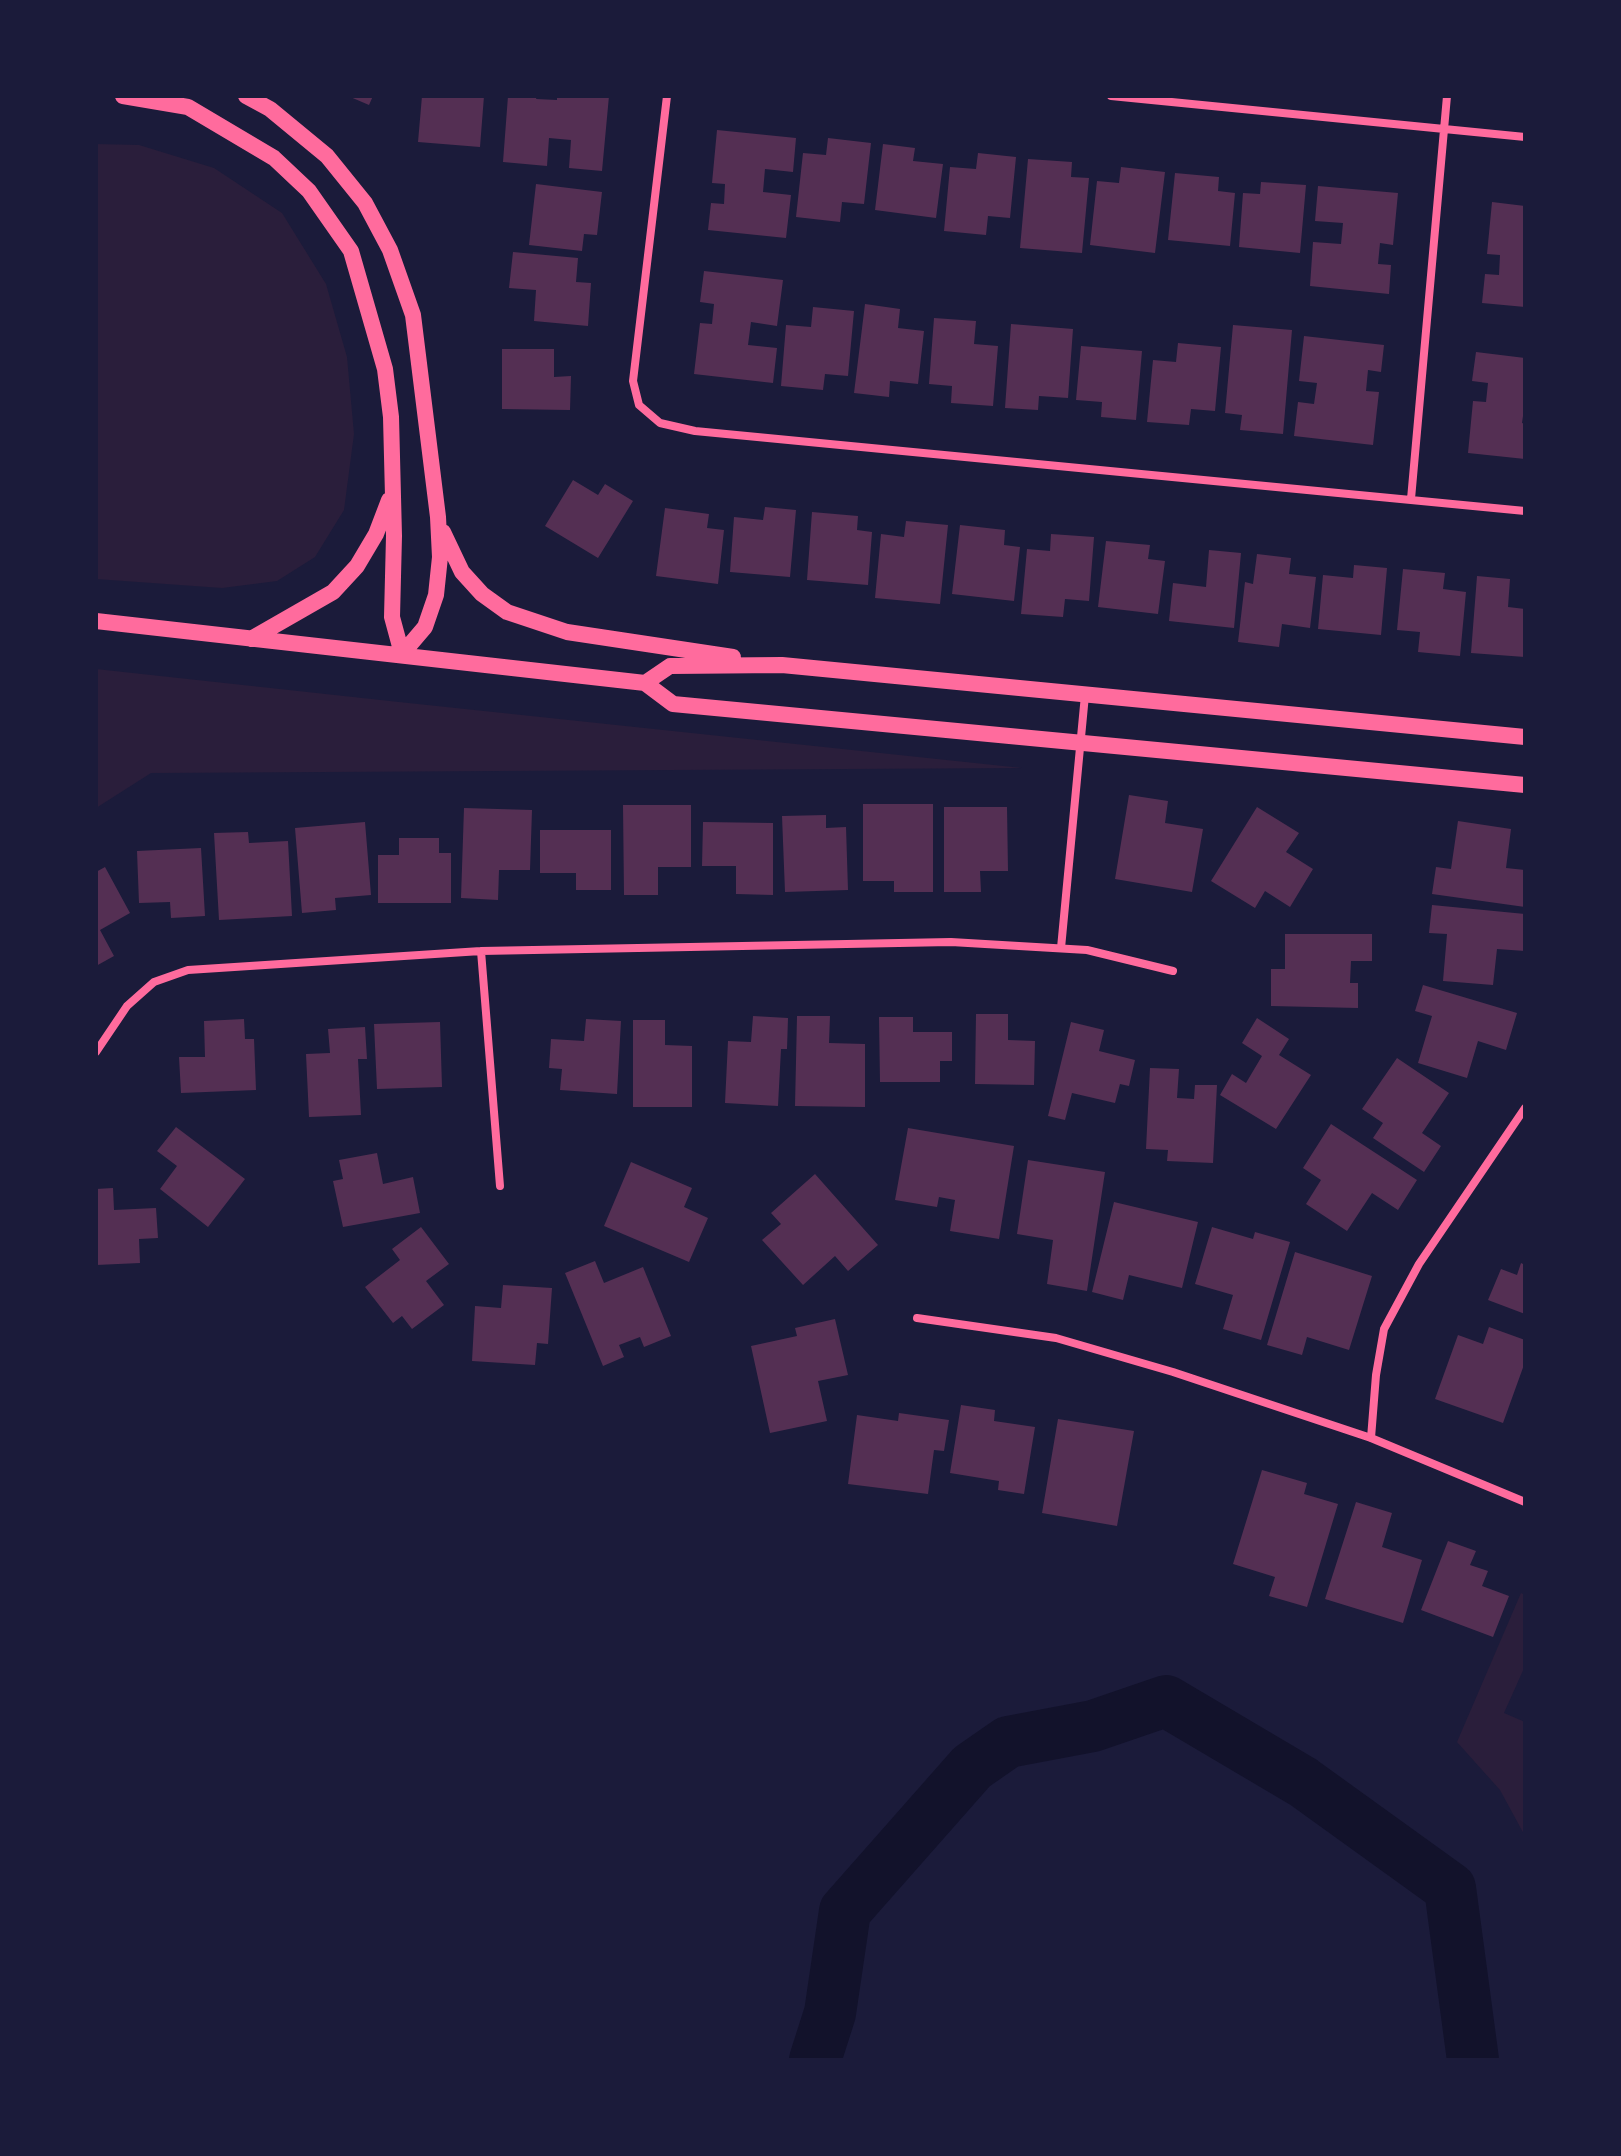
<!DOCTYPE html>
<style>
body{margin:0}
#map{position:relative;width:1621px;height:2156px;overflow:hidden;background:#1b1b3a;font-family:"Nunito Sans",sans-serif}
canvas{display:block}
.frame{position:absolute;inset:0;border:98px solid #1b1b3a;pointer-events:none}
</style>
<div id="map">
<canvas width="1621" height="2156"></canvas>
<div class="frame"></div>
</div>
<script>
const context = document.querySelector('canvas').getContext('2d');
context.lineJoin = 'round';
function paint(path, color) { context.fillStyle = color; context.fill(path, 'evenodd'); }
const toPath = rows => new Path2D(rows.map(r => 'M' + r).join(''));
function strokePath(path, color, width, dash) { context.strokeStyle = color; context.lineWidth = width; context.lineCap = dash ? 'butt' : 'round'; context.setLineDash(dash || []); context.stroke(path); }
paint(toPath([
 [96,144,139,145,214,168,282,213,326,284,347,357,354,434,344,510,315,557,277,581,222,588,96,579],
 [96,669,399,702,1022,768,151,773,96,808],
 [1521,1593,1525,1595,1525,1666,1504,1713,1525,1722,1525,1836,1500,1790,1457,1742]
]), '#2a1e3b');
strokePath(toPath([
 [815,2060,830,2013,845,1911,972,1767,1008,1742,1093,1726,1166,1701,1303,1782,1450,1888,1473,2060]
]), '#12122b', 52);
paint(toPath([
 [348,96,373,96,369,105],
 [422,96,484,96,480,147,418,142],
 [508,96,537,96,536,99,557,100,557,96,609,96,602,171,569,168,571,140,549,138,547,166,503,162],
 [717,130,796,138,793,172,765,169,763,192,791,195,786,238,708,230,711,203,724,204,725,184,712,183],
 [828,138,871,143,864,204,842,202,840,222,796,217,803,153,826,155],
 [883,144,915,148,913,161,943,164,936,218,875,210],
 [978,153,1016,157,1010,218,988,216,986,235,944,231,950,167,976,169],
 [1028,159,1072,162,1071,177,1089,178,1082,253,1020,248],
 [1121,167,1165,172,1155,253,1090,245,1097,181,1119,183],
 [1175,173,1219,177,1218,191,1235,193,1230,246,1168,240],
 [1261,182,1306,185,1300,253,1239,247,1243,193,1260,194],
 [536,184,602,192,597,235,584,234,582,251,529,245],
 [1318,186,1398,193,1393,245,1380,243,1378,264,1391,265,1389,294,1310,286,1313,242,1341,244,1343,223,1315,221],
 [1492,202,1525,206,1525,307,1482,303,1485,274,1499,275,1500,255,1487,254],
 [513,252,578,258,576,282,591,283,588,326,534,321,536,290,509,288],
 [704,271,783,280,777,326,751,322,748,345,777,348,773,383,694,374,700,323,712,324,714,304,700,302],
 [865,304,900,309,898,328,924,331,918,384,890,381,889,397,854,393],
 [813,307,854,311,848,376,825,374,823,390,781,386,786,325,811,327],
 [934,318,976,321,974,344,998,346,993,406,951,403,952,386,929,384],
 [1011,324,1073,329,1068,398,1039,396,1038,410,1005,408],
 [1233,325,1292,330,1283,434,1240,430,1242,415,1225,413],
 [1304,336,1384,345,1381,372,1368,370,1366,391,1379,392,1373,445,1294,436,1298,402,1314,404,1317,383,1299,381],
 [1178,343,1221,347,1215,411,1191,409,1189,425,1147,422,1153,360,1176,362],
 [1081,346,1142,351,1136,420,1101,417,1102,402,1076,400],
 [502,349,554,349,554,377,571,376,570,410,502,409],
 [1476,352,1525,358,1525,402,1522,423,1525,424,1525,459,1468,453,1473,401,1486,402,1488,383,1472,381],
 [573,480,598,495,605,484,633,501,598,558,545,526],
 [765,507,796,510,790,577,730,572,734,517,763,520],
 [665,508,709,514,707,528,724,530,718,584,656,576],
 [812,512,858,516,857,530,872,532,868,585,807,580],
 [906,521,948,525,940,604,875,598,881,534,904,537],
 [960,525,1005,530,1004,545,1020,547,1014,601,952,594],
 [1051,534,1094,537,1089,601,1065,599,1063,617,1021,614,1027,549,1050,551],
 [1106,541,1150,545,1148,559,1165,561,1158,614,1098,607],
 [1209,550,1241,553,1234,628,1169,621,1173,583,1206,587],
 [1257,554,1291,558,1289,574,1316,577,1310,628,1282,624,1279,647,1238,642,1245,582,1253,584],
 [1354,565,1387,568,1381,635,1318,629,1323,575,1353,578],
 [1403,569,1445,573,1443,589,1466,592,1460,656,1418,652,1420,632,1397,630],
 [1477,576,1510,579,1508,607,1525,609,1525,657,1471,653],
 [1129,795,1168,801,1165,823,1203,829,1192,892,1115,879],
 [863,804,933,804,933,892,894,892,894,881,863,881],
 [623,805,691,805,691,867,658,867,658,895,624,895],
 [944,807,1007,807,1008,871,980,871,981,892,944,892],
 [1257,807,1299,833,1286,852,1313,869,1290,907,1265,891,1255,908,1211,881],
 [464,808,532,810,530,870,499,870,498,900,461,898],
 [826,815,826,828,846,827,848,890,785,892,782,816],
 [1458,821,1511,829,1506,868,1525,870,1525,907,1432,894,1436,867,1451,869],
 [365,822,371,895,335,898,336,910,302,913,295,828],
 [703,822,773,823,773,895,736,894,736,866,702,866],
 [540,830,611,830,611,890,576,890,576,873,540,873],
 [248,832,249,843,288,841,292,916,219,920,214,833],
 [399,838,439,838,439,853,451,853,451,903,378,903,378,855,399,855],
 [201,848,205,916,171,918,170,902,139,903,137,851],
 [105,867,130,913,100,930,114,956,96,966,96,872],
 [1432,905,1525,914,1525,951,1497,949,1493,985,1443,981,1447,934,1429,933],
 [1285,934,1372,934,1372,961,1351,961,1350,983,1358,983,1358,1008,1271,1006,1271,969,1285,969],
 [1423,985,1517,1013,1506,1050,1478,1041,1467,1078,1418,1063,1432,1016,1415,1011],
 [976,1014,1008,1014,1008,1040,1035,1041,1034,1085,975,1084],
 [753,1016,788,1018,787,1049,781,1049,778,1106,725,1103,728,1041,751,1042],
 [797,1016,830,1016,829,1043,865,1044,865,1107,795,1106],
 [879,1017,913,1017,913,1032,952,1032,952,1061,940,1061,940,1082,880,1082],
 [1257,1018,1289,1039,1279,1055,1311,1075,1276,1129,1220,1095,1232,1074,1246,1083,1262,1056,1242,1043],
 [244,1019,245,1039,254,1039,256,1090,181,1093,179,1057,205,1057,204,1021],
 [586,1019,621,1021,617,1094,560,1090,562,1069,549,1068,551,1039,584,1041],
 [633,1020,665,1020,665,1045,692,1046,692,1107,633,1107],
 [440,1022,442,1087,377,1089,374,1024],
 [1071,1022,1104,1030,1099,1051,1135,1060,1129,1086,1120,1084,1115,1103,1072,1093,1065,1120,1048,1116],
 [365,1027,367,1059,358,1059,361,1115,309,1117,306,1054,330,1053,328,1029],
 [1397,1058,1449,1093,1422,1133,1441,1146,1424,1172,1373,1138,1383,1123,1362,1109],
 [1150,1068,1179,1069,1177,1098,1194,1099,1195,1085,1217,1085,1213,1163,1167,1161,1168,1150,1146,1149],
 [1331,1124,1417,1180,1398,1210,1372,1193,1347,1231,1306,1204,1321,1180,1303,1168],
 [176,1127,245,1179,208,1227,160,1189,177,1166,157,1151],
 [908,1128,1014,1146,999,1239,950,1231,955,1200,939,1197,937,1207,895,1200],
 [377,1153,383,1184,413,1177,420,1213,343,1227,333,1181,343,1179,339,1160],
 [1028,1160,1105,1172,1087,1291,1047,1284,1053,1240,1017,1234],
 [631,1162,692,1188,684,1207,708,1218,689,1262,604,1226],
 [815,1174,878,1245,848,1271,835,1256,803,1285,762,1240,781,1224,771,1213],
 [113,1188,114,1210,156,1208,158,1238,139,1239,140,1263,96,1265,96,1189],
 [1114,1202,1198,1222,1182,1288,1129,1275,1123,1300,1092,1292],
 [421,1227,449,1264,426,1281,444,1305,412,1329,402,1316,393,1323,365,1287,400,1260,392,1249],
 [1212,1227,1253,1239,1255,1232,1290,1242,1261,1340,1223,1329,1233,1295,1195,1284],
 [1295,1252,1372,1276,1349,1350,1307,1337,1302,1355,1267,1345],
 [595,1261,604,1283,643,1267,671,1336,644,1347,640,1337,619,1345,624,1357,603,1366,565,1273],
 [1521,1263,1525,1265,1525,1314,1488,1300,1501,1269,1517,1275],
 [503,1285,552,1288,548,1344,537,1343,535,1365,472,1361,475,1306,501,1308],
 [835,1319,848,1375,818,1381,827,1421,770,1433,751,1346,797,1336,795,1328],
 [1489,1327,1525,1340,1525,1362,1503,1423,1435,1399,1458,1335,1483,1344],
 [961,1405,995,1410,994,1421,1035,1427,1024,1494,998,1490,999,1481,950,1473],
 [899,1413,949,1420,944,1451,934,1450,928,1494,848,1484,857,1415,898,1421],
 [1058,1419,1134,1431,1117,1526,1042,1513],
 [1262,1470,1307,1483,1304,1494,1338,1504,1307,1607,1269,1596,1275,1577,1233,1564],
 [1356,1502,1392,1513,1382,1547,1422,1560,1403,1623,1325,1599],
 [1448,1541,1476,1551,1470,1565,1488,1571,1482,1586,1509,1596,1493,1637,1421,1610]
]), '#542f53');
strokePath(toPath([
 [667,96,633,381,639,405,660,423,695,431,1525,511],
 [1111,96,1525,137],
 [1411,499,1447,96],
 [1061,948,1085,695],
 [481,951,500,1186],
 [96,1052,127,1006,154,982,188,970,481,951,951,942,1087,950,1173,971],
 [917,1318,1056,1338,1173,1372,1371,1438,1525,1502],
 [1371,1438,1376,1375,1384,1329,1419,1264,1525,1108]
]), '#ff6b9d', 8);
strokePath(toPath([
 [123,96,188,107,274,158,309,191,351,251,385,369,391,417,394,536,392,617,402,654],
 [246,96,270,109,327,156,365,203,390,250,413,315,438,517,440,557,436,595,425,627,402,654],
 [443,532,462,572,482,594,507,612,567,632,733,657],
 [96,621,645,683,673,704,1525,785],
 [251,639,333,592,357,566,376,534,389,500],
 [645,683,670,666,782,665,1525,737]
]), '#ff6b9d', 16);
</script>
